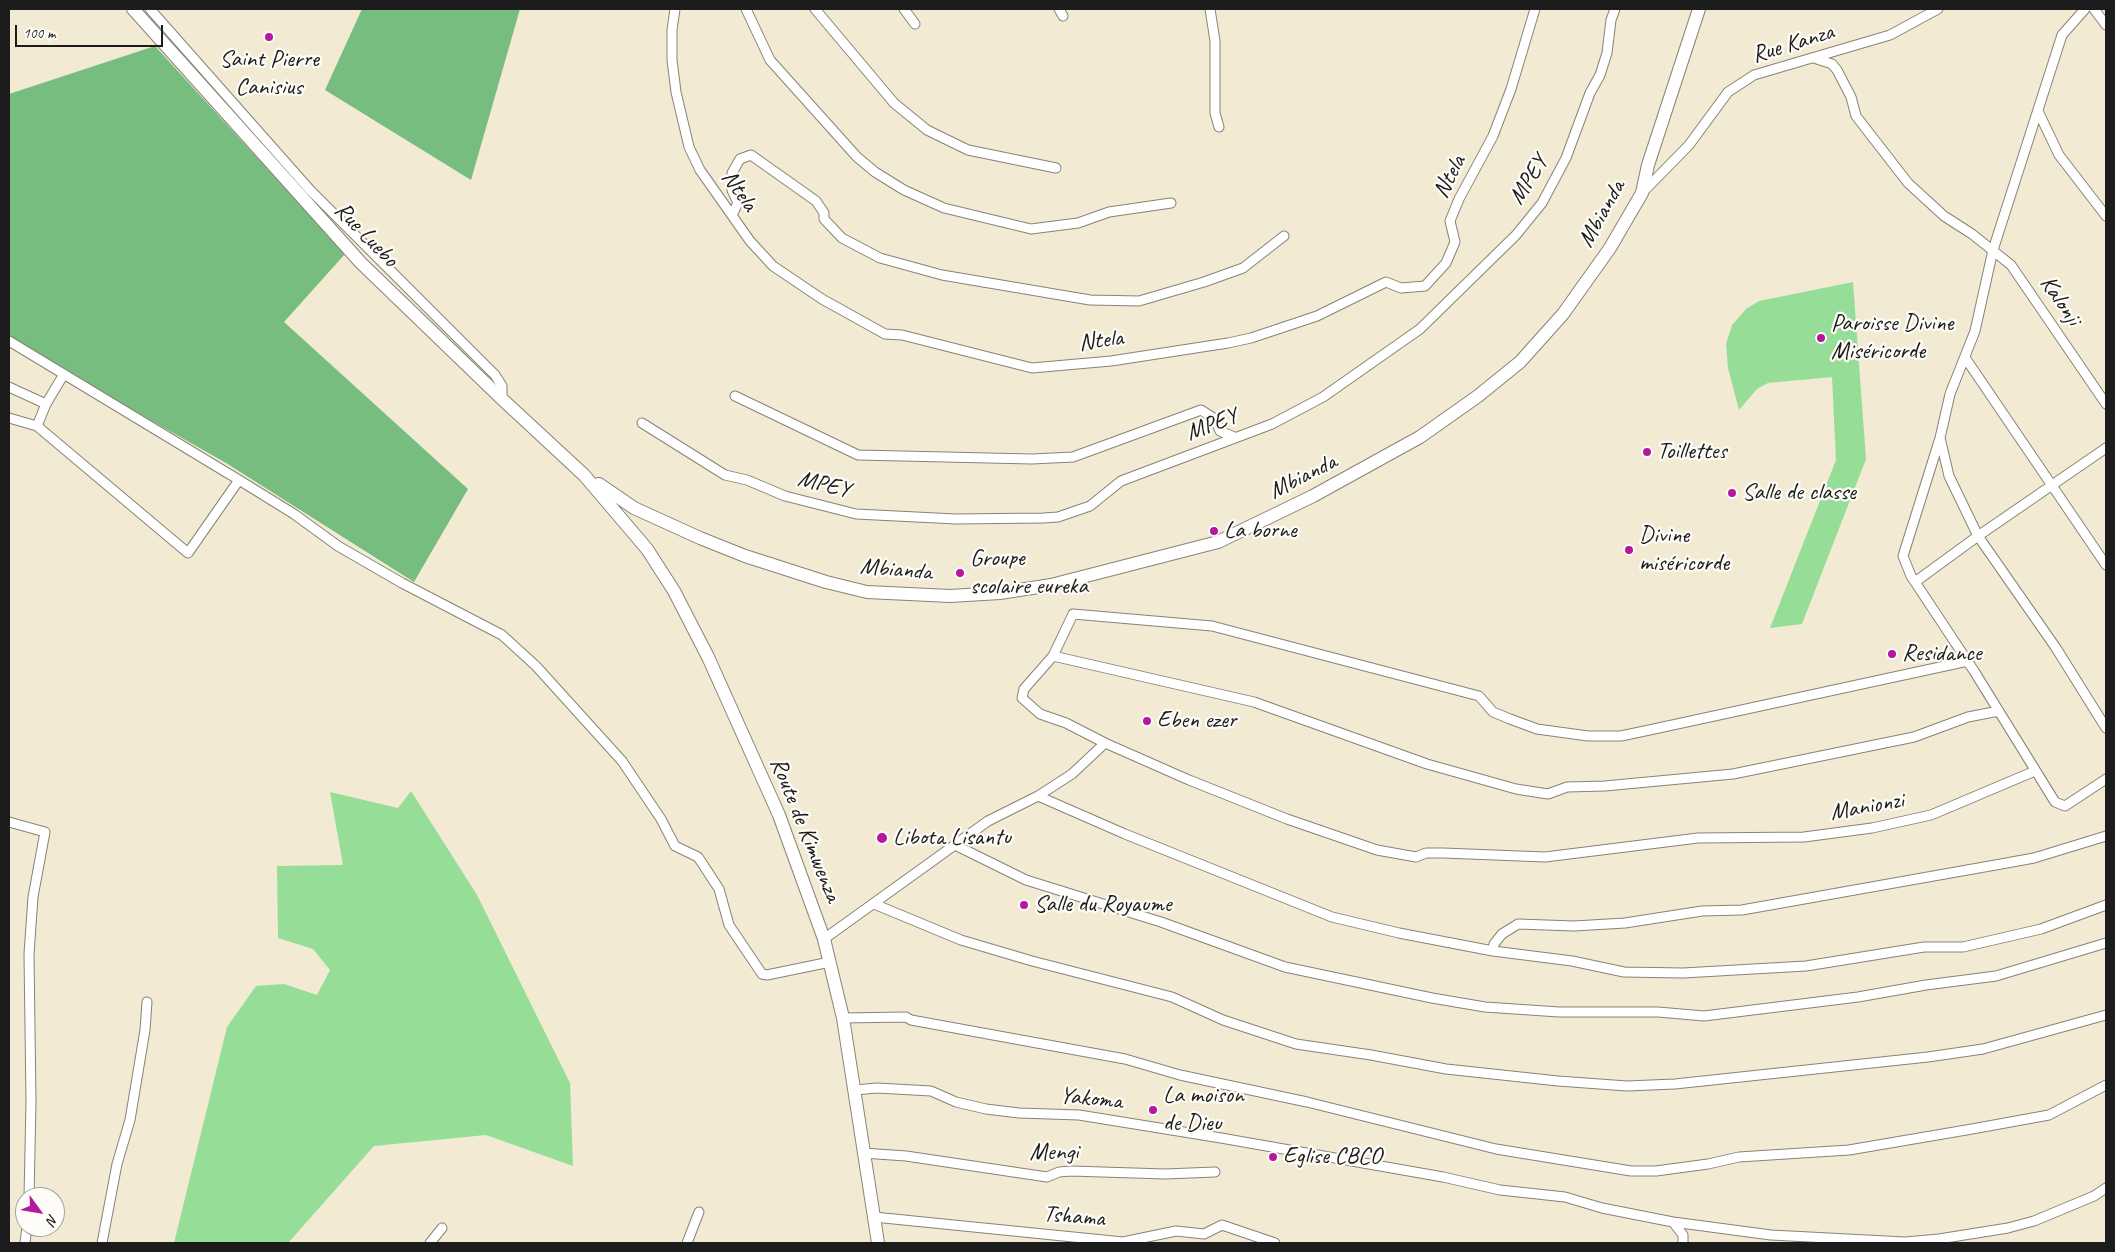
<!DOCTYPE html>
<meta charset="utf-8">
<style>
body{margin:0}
#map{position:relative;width:2115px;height:1252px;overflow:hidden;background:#f2ead2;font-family:Caveat,sans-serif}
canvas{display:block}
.frame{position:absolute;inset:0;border:10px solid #1c1c1c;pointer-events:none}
.north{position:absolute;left:15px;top:1187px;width:50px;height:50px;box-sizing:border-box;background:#fdfcf7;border:1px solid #a3a29f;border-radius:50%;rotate:122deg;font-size:14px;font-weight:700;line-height:20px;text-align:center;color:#1c1c1c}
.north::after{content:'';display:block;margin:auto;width:18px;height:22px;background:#b5179e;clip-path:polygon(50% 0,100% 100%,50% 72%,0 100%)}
.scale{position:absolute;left:15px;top:25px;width:148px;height:22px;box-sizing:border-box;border:2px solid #1c1c1c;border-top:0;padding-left:6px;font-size:15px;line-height:18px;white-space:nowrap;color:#1c1c1c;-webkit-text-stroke:4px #fdfcf7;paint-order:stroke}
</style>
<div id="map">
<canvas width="2115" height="1252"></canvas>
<div class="frame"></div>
<div class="north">N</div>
<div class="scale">100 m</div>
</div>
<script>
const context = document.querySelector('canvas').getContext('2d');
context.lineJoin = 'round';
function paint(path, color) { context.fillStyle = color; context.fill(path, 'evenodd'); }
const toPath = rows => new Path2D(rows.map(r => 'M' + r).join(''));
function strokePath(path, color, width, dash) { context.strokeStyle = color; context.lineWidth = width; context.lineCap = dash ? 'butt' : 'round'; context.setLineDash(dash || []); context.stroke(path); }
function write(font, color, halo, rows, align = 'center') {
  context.font = font + ' Caveat,sans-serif'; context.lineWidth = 4.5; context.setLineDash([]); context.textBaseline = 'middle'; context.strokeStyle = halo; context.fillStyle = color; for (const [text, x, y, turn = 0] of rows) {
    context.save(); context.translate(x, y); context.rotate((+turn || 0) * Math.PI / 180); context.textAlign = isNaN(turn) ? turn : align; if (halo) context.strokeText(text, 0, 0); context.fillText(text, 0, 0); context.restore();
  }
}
paint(toPath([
 [1853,282,1866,459,1802,624,1770,628,1836,460,1832,377,1768,383,1757,389,1739,410,1728,368,1726,344,1732,325,1746,309,1759,301],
 [411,791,477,895,570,1083,573,1166,486,1135,374,1146,288,1243,174,1243,227,1027,256,986,284,984,317,995,330,970,313,949,278,938,277,866,343,865,330,792,398,808]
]), '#96de98');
paint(toPath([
 [362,9,520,9,471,180,325,90],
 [155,46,345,254,284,322,468,489,414,582,226,463,9,340,9,94]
]), '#78bd80');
const street = toPath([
 [150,9,310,190,495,375,502,386,502,399],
 [675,9,672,30,672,60,676,92,689,147,700,170,750,241,773,266,822,299,885,334,902,335,1032,368,1111,361,1228,343,1251,338,1317,316,1386,282,1401,288,1425,286,1446,263,1455,242,1450,221,1459,199,1493,136,1511,89,1535,9],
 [746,9,770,60,857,157,875,172,904,190,944,208,1031,229,1078,223,1109,212,1171,203],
 [815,9,894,103,927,130,968,150,1056,168],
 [904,9,915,24],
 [1059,9,1063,16],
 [1210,9,1215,41,1215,113,1219,127],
 [2085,9,2062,35,1993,250,1975,331,1950,394,1940,438,1903,556,1911,576,1974,671,2055,802,2065,806,2106,779],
 [2094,9,2106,25],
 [1814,58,1832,64,1837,70,1851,97,1856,116,1908,183,1944,216,1972,234,2011,265,2106,404],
 [2038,111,2059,155,2106,216],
 [1642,193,1689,145,1728,92,1754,75,1890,35,1938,9],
 [732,215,738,203,732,190,732,173,740,159,751,155,816,201,824,213,824,219,842,238,880,258,942,275,1090,300,1139,301,1204,282,1243,268,1284,236],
 [9,341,239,480,294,514,338,546,402,583,502,635,536,666,622,761,661,819,675,846,698,857,719,889,729,925,762,974,767,975,830,962],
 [1966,359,2106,565],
 [9,387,46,404,64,374],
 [735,396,858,455,1032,459,1073,457,1201,410,1215,419,1220,431,1234,437],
 [9,418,37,426,188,553,239,480],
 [642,423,725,475,747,480,785,496,856,514,956,519,1043,518,1058,517,1090,506,1121,481,1272,424,1323,397,1420,329,1516,235,1542,203,1566,158,1590,93,1600,75,1607,53,1611,20,1615,9],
 [37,426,46,404],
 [1940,438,1949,476,1978,536,2056,648,2106,728],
 [1915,582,1978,536,2106,448],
 [1053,656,1254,702,1427,764,1516,789,1548,794,1567,787,1605,786,1733,774,1914,737,1968,717,1999,711],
 [1968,661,1654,729,1621,736,1588,736,1537,729,1510,719,1493,712,1479,696,1212,626,1073,614,1053,656,1024,689,1022,698,1040,714,1066,723,1105,743,1189,780,1287,819,1377,850,1416,857,1426,853,1443,853,1545,857,1698,838,1804,837,1872,828,1931,815,2035,771],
 [1038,796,1125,834,1332,917,1399,933,1493,951,1572,961,1624,972,1683,973,1806,966,1924,947,1963,947,2041,929,2106,905],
 [9,822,45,832,33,897,29,954,31,1102,29,1197],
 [957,846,1026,880,1161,922,1285,967,1432,998,1485,1007,1559,1012,1658,1012,1704,1016,1858,997,1926,985,1996,976,2106,943],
 [874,904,961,940,1032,961,1172,997,1223,1020,1296,1044,1371,1055,1446,1069,1558,1081,1627,1086,1675,1084,1928,1057,1983,1049,2106,1015],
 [824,939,988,821,1038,796,1072,774,1105,743],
 [1493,951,1494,944,1502,934,1518,924,1574,926,1625,923,1702,911,1742,910,2001,864,2034,858,2106,836],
 [843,1018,906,1017,911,1020,1125,1059,1180,1075,1307,1102,1496,1149,1631,1171,1656,1171,1708,1164,1739,1157,1849,1150,1972,1129,2049,1115,2106,1085],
 [855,1090,877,1088,931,1091,956,1102,986,1109,1019,1113,1079,1115,1221,1138,1443,1177,1500,1190,1565,1197,1602,1208,1673,1222,1771,1235,1905,1242,1939,1239,2008,1228,2034,1221,2094,1196,2106,1188],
 [863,1153,906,1156,1047,1177,1059,1172,1071,1171,1165,1174,1215,1172],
 [874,1217,1123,1242,1176,1231,1204,1234,1222,1225,1275,1243],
 [1673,1222,1683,1235,1683,1243],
 [25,1243,27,1227],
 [102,1243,117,1164,130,1120,145,1030,147,1002],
 [430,1243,442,1228],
 [687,1243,699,1212]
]);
const secondary = toPath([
 [133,9,361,263,502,399,584,475,647,549,674,591,708,657,779,815,824,939,843,1018,878,1243],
 [599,484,634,508,700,538,745,556,826,582,867,592,950,596,1000,593,1051,585,1218,542,1313,496,1420,437,1478,396,1520,362,1563,314,1610,248,1642,193,1648,165,1699,9]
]);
strokePath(street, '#878377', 11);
strokePath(secondary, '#878377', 14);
strokePath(street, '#fff', 9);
strokePath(secondary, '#fff', 12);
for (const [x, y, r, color] of [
 [269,37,5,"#b5179e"],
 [1821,338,5,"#b5179e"],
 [1647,452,5,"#b5179e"],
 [1732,493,5,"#b5179e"],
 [1214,531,5,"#b5179e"],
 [1629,550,5,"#b5179e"],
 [960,573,5,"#b5179e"],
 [1892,654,5,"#b5179e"],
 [1147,721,5,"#b5179e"],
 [882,838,6,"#b5179e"],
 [1024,905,5,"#b5179e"],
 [1153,1110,5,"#b5179e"],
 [1273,1157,5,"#b5179e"]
]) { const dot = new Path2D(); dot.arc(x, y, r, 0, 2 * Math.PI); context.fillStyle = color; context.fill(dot); strokePath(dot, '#fdfcf7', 2); }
write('24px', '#1c1c1c', '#fdfcf7', [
 ["Rue Kanza",1793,44,-17],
 ["Ntela",1450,177,-63],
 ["MPEY",1529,180,-58],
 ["Ntela",739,191,55],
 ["Mbianda",1602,214,-61],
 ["Rue Luebo",366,235,46],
 ["Kalonji",2060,301,56],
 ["Ntela",1101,341,-7],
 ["MPEY",1212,425,-21],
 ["Mbianda",1303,477,-27],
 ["MPEY",824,485,14],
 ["Mbianda",896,570,5],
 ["Manionzi",1867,807,-10],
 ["Route de Kimwenza",805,830,68],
 ["Yakoma",1091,1099,6],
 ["Mengi",1054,1153],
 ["Tshama",1074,1217,5]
]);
write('24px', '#1c1c1c', '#fdfcf7', [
 ["Saint Pierre",269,60,"center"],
 ["Canisius",269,88,"center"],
 ["Paroisse Divine",1831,324],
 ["Miséricorde",1831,352],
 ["Toillettes",1657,452],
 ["Salle de classe",1742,493],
 ["La borne",1224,531],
 ["Divine",1639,536],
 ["miséricorde",1639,564],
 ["Groupe",970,559],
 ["scolaire eureka",970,587],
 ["Residance",1902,654],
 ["Eben ezer",1157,721],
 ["Libota Lisantu",893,838],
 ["Salle du Royaume",1034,905],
 ["La moison",1163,1096],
 ["de Dieu",1163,1124],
 ["Eglise CBCO",1283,1157]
], 'left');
</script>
